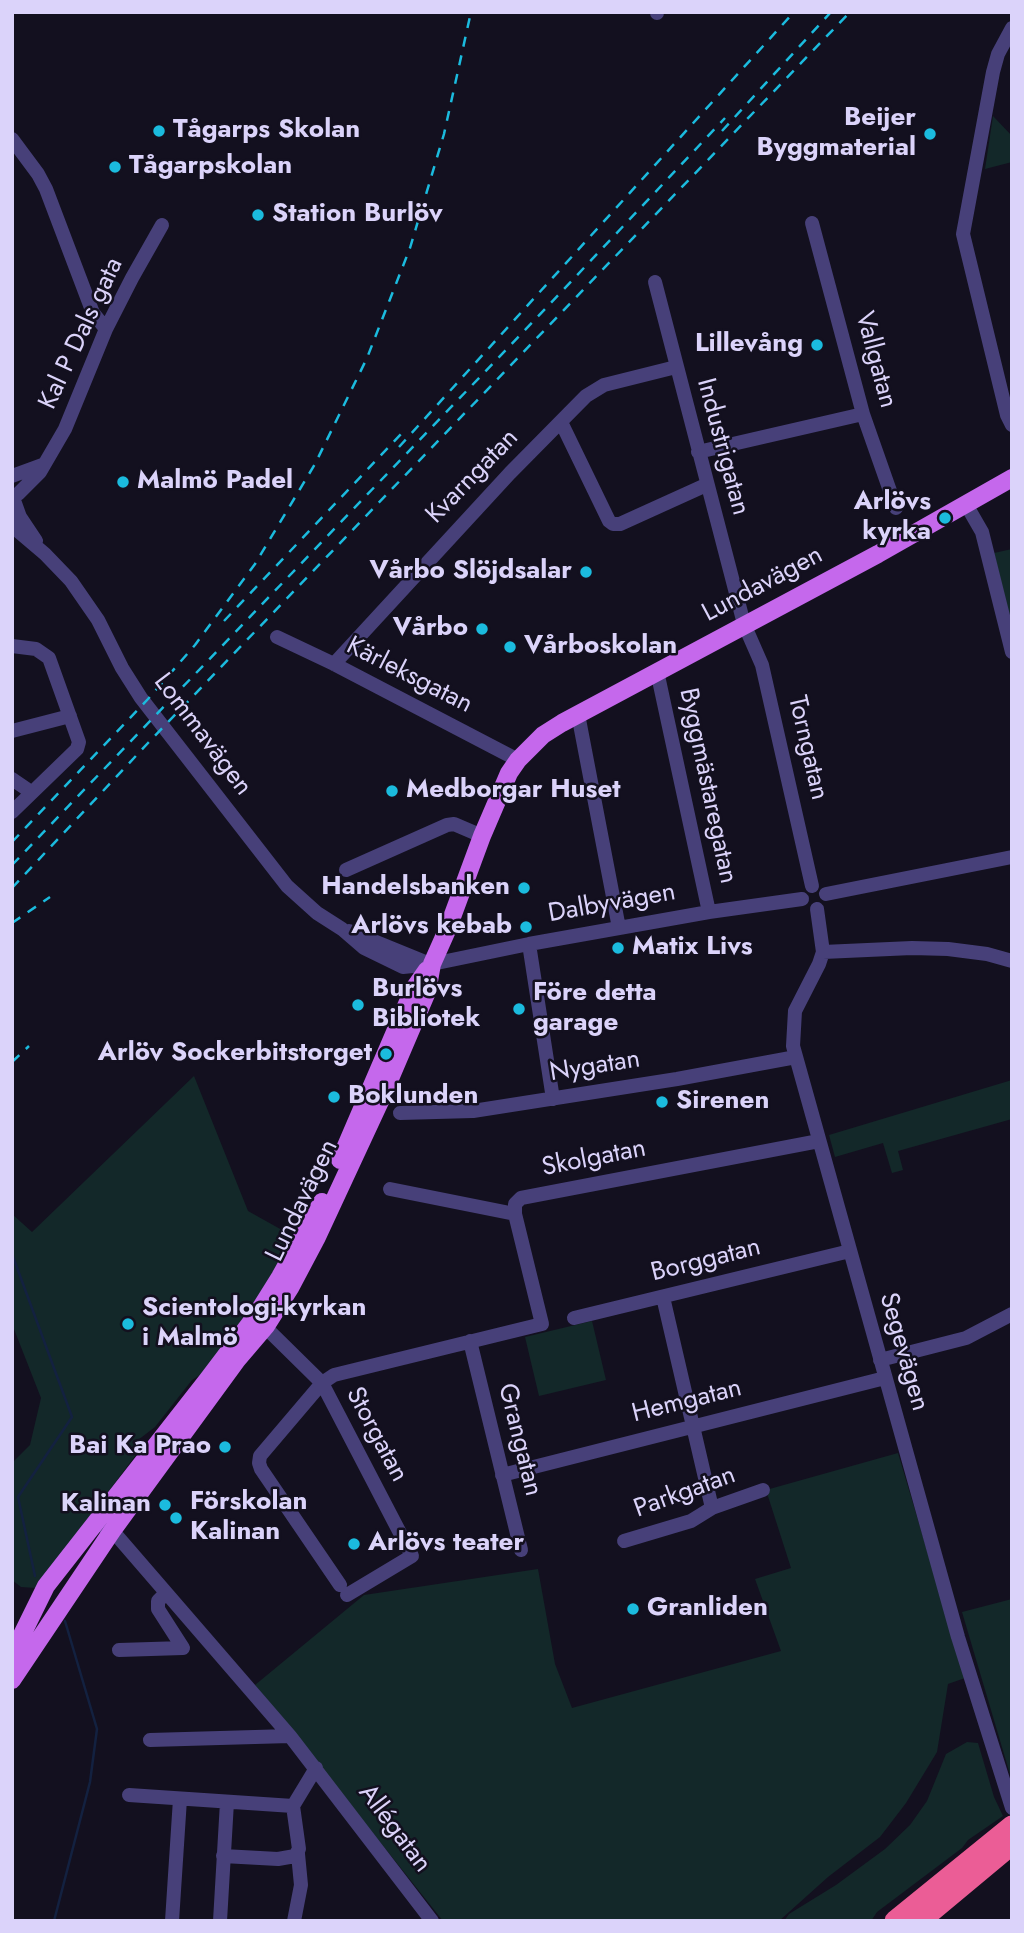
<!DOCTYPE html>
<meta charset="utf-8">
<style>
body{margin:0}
#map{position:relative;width:1024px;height:1933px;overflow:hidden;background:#13101f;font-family:Jost,sans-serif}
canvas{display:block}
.frame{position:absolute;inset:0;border:14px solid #dbd3fa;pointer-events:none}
</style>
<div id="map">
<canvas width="1024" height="1933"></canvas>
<div class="frame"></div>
</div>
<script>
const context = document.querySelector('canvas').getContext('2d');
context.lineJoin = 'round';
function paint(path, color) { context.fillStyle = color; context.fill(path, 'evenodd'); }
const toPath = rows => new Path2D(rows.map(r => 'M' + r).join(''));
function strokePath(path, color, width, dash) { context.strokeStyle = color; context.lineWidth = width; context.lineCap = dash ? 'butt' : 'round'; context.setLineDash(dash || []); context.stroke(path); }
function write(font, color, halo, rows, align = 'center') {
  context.font = font + ' Jost,sans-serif'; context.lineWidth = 5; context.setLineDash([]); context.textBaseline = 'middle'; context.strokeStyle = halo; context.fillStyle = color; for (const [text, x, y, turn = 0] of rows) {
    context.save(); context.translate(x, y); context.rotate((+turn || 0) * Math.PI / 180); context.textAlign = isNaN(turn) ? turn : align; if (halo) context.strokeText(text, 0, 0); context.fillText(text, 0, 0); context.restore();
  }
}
paint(toPath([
 [993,116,1012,136,1012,162,985,169],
 [1012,549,1012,628,994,553],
 [194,1076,248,1211,282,1230,290,1251,215,1365,192,1380,155,1427,138,1440,138,1452,36,1588,21,1587,12,1580,12,1463,30,1445,41,1398,12,1324,12,1214,32,1232],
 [1012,1080,1012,1119,898,1151,903,1170,892,1173,883,1143,835,1157,829,1135],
 [592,1321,606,1380,539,1396,525,1337],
 [898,1453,965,1678,948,1684,937,1752,906,1803,880,1837,828,1877,779,1921,443,1921,255,1685,364,1595,538,1569,555,1664,572,1708,781,1651,755,1579,791,1568,766,1490],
 [1012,1599,1012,1781,962,1612],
 [967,1742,978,1743,994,1797,1003,1816,968,1840,962,1848,877,1912,871,1921,784,1921,789,1914,836,1885,885,1849,910,1825,927,1801,946,1754]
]), '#132829');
strokePath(toPath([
 [12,1254,72,1417,18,1497,35,1576],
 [54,1921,90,1782,97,1729,65,1621]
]), '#132140', 2.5);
strokePath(toPath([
 [657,12,657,13],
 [1012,28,998,54,993,72,963,234,1007,415,1012,425],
 [12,139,38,174,46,189,93,313,106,329],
 [812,223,863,414,896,508],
 [655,282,744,624,762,665,812,886],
 [561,422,609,521,613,524,620,524,706,485],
 [698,452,863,414],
 [12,476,42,465],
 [18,494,40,472,65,429,106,329,132,278,162,225],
 [15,503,20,517,36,541],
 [967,506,982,532,1012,652],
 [12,526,45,554,71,581,98,620,122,668,141,698,287,886,317,913,342,929,364,948,403,967,432,964,529,944,709,912,802,899],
 [277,637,334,664,518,760],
 [12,646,36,649,49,658,79,742,77,749,12,812],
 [334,664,510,473,586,396,604,385,676,367],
 [657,671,709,912],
 [578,714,619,928],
 [12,731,70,716],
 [12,779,31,792],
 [346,870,447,825,454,824,482,836],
 [826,894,1012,857],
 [817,909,823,952,819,964,795,1011,793,1046,958,1637,1012,1808],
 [349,931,430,964],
 [529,944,553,1099],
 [823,952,912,948,948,949,987,954,1012,961],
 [400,1113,473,1111,677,1079,796,1057],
 [390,1189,515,1214,515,1204,521,1198,819,1141],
 [663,1297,712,1508],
 [574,1318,850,1251],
 [258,1320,322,1383,412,1556,347,1595],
 [470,1341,521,1550],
 [880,1360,966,1338,1012,1314],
 [502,1475,885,1378],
 [103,1526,118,1537,290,1736,432,1921],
 [624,1541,691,1521,712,1508,763,1490],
 [340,1585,261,1469,259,1463,260,1456,322,1383,334,1375,542,1324,515,1214],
 [166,1593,158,1601,158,1609,183,1648],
 [119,1650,183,1648],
 [150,1740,290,1736],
 [129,1795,293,1806,316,1768],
 [223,1856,278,1859,295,1856,299,1849,293,1806],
 [172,1921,180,1799],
 [220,1921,227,1802],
 [294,1921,301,1885,298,1854]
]), '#474079', 14);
strokePath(toPath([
 [340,1160,413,990,427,970],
 [12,1655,46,1586,208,1379,255,1317,280,1277,322,1202],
 [12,1680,112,1531,237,1360,266,1326,290,1288,317,1237,383,1095,427,992,432,964,448,928,482,836,509,773,518,760,543,735,562,723,878,554,1012,478]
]), '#c568ec', 18);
strokePath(toPath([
 [895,1921,1012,1826],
 [920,1921,1010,1846]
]), '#eb5d96', 21);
strokePath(toPath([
 [722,131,831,12],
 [399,447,794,12],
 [224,621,402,433],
 [12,842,148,699,195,645,255,564,315,464,367,358,410,248,444,134,471,12],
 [12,865,548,306,725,118],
 [12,888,148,743,850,12],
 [12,923,50,897],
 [12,1062,29,1046]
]), '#1bbbde', 2.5, [10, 9]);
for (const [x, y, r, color] of [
 [159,131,7,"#1bbbde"],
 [930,134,7,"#1bbbde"],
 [115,167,7,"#1bbbde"],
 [258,215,7,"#1bbbde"],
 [817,345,7,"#1bbbde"],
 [123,482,7,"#1bbbde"],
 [945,518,7,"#1bbbde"],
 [586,572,7,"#1bbbde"],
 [482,629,7,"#1bbbde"],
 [510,647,7,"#1bbbde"],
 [392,791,7,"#1bbbde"],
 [524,888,7,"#1bbbde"],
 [526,927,7,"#1bbbde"],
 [618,948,7,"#1bbbde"],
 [358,1005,7,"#1bbbde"],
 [519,1009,7,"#1bbbde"],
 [386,1054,7,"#1bbbde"],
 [334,1097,7,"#1bbbde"],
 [662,1102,7,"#1bbbde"],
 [128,1324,7,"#1bbbde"],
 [225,1447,7,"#1bbbde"],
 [165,1505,7,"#1bbbde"],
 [176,1518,7,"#1bbbde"],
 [354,1544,7,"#1bbbde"],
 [633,1609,7,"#1bbbde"]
]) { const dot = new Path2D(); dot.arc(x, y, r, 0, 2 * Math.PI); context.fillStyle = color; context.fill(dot); strokePath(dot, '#13101f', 2.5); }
write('bold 26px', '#dbd3fa', '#13101f', [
 ["Beijer",916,119,"right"],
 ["Byggmaterial",916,149,"right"],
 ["Tågarps Skolan",173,131],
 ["Tågarpskolan",129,167],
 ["Station Burlöv",272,215],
 ["Lillevång",803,345,"right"],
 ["Malmö Padel",137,482],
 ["Arlövs",931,503,"right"],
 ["kyrka",931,533,"right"],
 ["Vårbo Slöjdsalar",572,572,"right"],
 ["Vårbo",468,629,"right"],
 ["Vårboskolan",524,647],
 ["Medborgar Huset",406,791],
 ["Handelsbanken",510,888,"right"],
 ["Arlövs kebab",512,927,"right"],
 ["Matix Livs",632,948],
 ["Burlövs",372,990],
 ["Bibliotek",372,1020],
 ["Före detta",533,994],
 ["garage",533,1024],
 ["Arlöv Sockerbitstorget",372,1054,"right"],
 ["Boklunden",348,1097],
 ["Sirenen",676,1102],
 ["Scientologi-kyrkan",142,1309],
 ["i Malmö",142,1339],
 ["Bai Ka Prao",211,1447,"right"],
 ["Förskolan",190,1503],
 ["Kalinan",190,1533],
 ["Kalinan",151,1505,"right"],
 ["Arlövs teater",368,1544],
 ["Granliden",647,1609]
], 'left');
write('26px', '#dbd3fa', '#13101f', [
 ["Kal P Dals gata",82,334,-65],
 ["Vallgatan",875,360,75],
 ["Industrigatan",722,447,75],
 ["Kvarngatan",473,477,-46],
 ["Lundavägen",763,585,-28],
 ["Kärleksgatan",409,676,27],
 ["Lommavägen",202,735,53],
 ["Torngatan",807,748,77],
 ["Byggmästaregatan",707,786,78],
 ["Dalbyvägen",612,904,-10],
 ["Nygatan",595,1067,-9],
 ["Skolgatan",594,1159,-11],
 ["Lundavägen",303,1201,-64],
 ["Borggatan",706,1261,-14],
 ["Segevägen",903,1352,74],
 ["Hemgatan",687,1402,-14],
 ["Storgatan",376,1435,62],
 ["Grangatan",519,1440,76],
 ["Parkgatan",685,1493,-20],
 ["Allégatan",394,1829,53]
]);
</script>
